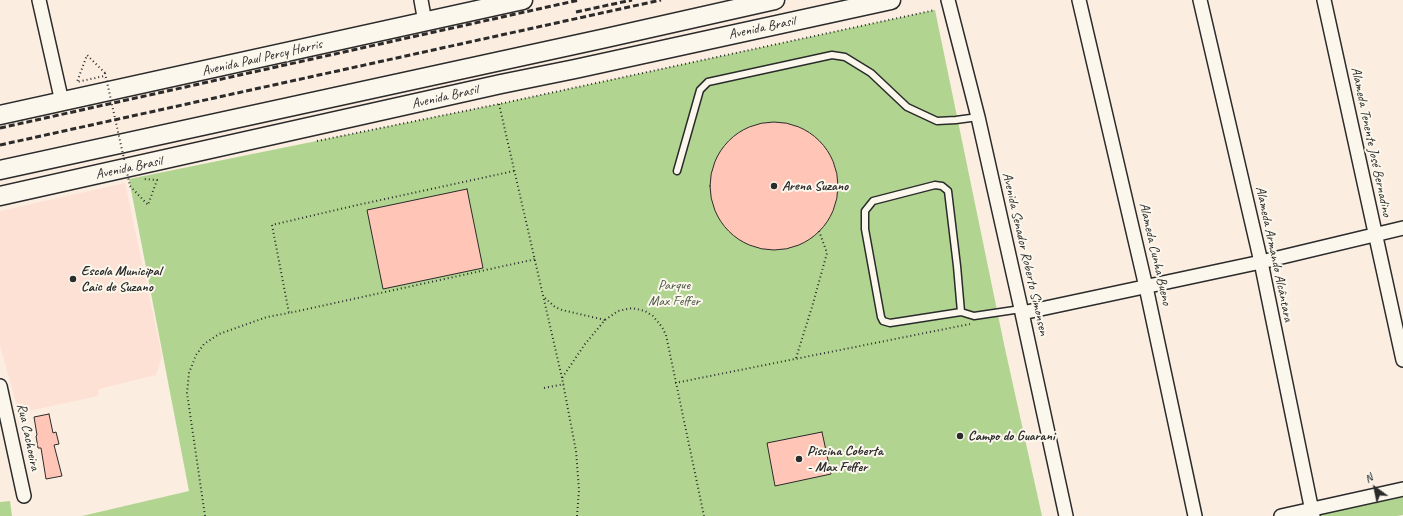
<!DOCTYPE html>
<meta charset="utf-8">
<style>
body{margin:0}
#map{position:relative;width:1403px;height:516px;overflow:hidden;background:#fcede1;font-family:Caveat,sans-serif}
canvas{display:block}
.north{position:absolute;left:1355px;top:468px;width:40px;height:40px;-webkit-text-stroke:3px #fbf7ec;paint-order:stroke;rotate:327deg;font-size:11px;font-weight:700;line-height:16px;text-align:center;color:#2b2b2b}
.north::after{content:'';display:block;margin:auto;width:14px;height:18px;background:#2b2b2b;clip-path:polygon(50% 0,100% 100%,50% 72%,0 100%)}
</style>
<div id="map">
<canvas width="1403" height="516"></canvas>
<div class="north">N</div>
</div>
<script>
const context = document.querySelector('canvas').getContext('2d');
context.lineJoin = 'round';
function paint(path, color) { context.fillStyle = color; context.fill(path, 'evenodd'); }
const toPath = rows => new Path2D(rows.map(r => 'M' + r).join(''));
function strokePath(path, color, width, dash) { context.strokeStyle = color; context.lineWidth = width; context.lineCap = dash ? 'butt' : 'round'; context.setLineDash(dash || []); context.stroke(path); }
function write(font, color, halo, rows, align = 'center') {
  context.font = font + ' Caveat,sans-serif'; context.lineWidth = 4; context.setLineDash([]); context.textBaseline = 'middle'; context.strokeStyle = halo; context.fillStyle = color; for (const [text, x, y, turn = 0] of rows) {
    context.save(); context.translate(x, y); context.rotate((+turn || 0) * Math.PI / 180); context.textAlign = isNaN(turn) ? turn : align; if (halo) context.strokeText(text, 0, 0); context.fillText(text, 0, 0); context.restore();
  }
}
paint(toPath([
 [125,183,162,356,156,375,99,389,98,396,19,413,0,346,0,211]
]), '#fde1d4');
paint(toPath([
 [935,10,1004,344,1042,516,82,516,189,491,129,179,499,104],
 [1403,495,1403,515,1397,516,1321,516,1321,514],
 [10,501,12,516,0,516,0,502]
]), '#b1d591');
const building = toPath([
 '710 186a64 64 0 1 1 128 0a64 64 0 1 1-128 0Z',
 [467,189,483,268,383,289,367,210,467,189],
 [49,414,53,433,56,432,59,444,54,445,62,476,46,479,41,448,38,448,36,436,37,435,34,417,49,414],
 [822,432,831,474,775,486,767,443,822,432]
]);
paint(building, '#ffc5b6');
strokePath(building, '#2b2b2b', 1);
const lane = toPath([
 [677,171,700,90,708,82,832,55,845,57,871,73,907,107,937,121,956,120,978,117],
 [935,185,942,186,948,191,957,266,961,312,890,323,883,321,881,317,865,229,865,211,873,201,935,185],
 [961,312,974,316,1021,309]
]);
const street = toPath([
 [39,0,62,102],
 [421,0,425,22],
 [948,0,978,117,1022,313,1066,516],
 [1079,0,1146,287,1195,516],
 [1200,0,1261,262,1313,516],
 [1324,0,1403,360],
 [1022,313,1261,262,1403,228],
 [0,386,24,496],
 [1281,516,1403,489]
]);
const secondary = toPath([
 [0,115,523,0],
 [0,170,606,38,775,0],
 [0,196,501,84,575,69,891,0]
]);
strokePath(lane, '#2b2b2b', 9);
strokePath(street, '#2b2b2b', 16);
strokePath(secondary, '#2b2b2b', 21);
strokePath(toPath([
 [105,73,87,55,77,82,104,76,105,78],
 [499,104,562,378],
 [317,141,499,104,935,10],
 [514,171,353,206,272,225,289,313,536,259],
 [130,186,148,205,157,180,144,179],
 [545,298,555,307,562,310,605,320],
 [796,358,812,307,827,253,819,231],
 [675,383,970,324],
 [544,388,564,384],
 [205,516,187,393,189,373,196,355,204,344,219,334,267,317,289,313],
 [577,516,579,490,576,451,562,378,585,344,605,320,618,311,632,308,645,311,653,316,662,327,666,335,704,516]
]), '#2b2b2b', 2, [1, 3]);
strokePath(lane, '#fbf7ec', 6);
strokePath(street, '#fbf7ec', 13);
strokePath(secondary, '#fbf7ec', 18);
strokePath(toPath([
 [576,12,632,0],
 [0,128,579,0],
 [0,145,661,0]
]), '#2b2b2b', 3, [6, 3]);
strokePath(toPath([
 [105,73,130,186]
]), '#2b2b2b', 2, [1, 3]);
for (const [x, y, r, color] of [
 [774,186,4,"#2b2b2b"],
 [73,279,4,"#2b2b2b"],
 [960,436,4,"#2b2b2b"],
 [799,459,4,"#2b2b2b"]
]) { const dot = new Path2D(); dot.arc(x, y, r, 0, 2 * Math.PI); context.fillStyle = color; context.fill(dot); strokePath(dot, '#fbf7ec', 1.5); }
write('14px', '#2b2b2b', '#fbf7ec', [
 ["Avenida Brasil",762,28,-12],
 ["Avenida Paul Percy Harris",262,58,-13],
 ["Avenida Brasil",445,97,-13],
 ["Alameda Tenente José Bernadino",1371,142,78],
 ["Avenida Brasil",129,168,-12],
 ["Avenida Senador Roberto Simonsen",1025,254,77],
 ["Alameda Cunha Bueno",1155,254,77],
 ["Alameda Armando Alcântara",1274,254,78],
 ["Rua Cachoeira",28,437,78]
]);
write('bold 14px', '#2b2b2b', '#fbf7ec', [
 ["Arena Suzano",782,186],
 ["Escola Municipal",81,271],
 ["Caic de Suzano",81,287],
 ["Campo do Guarani",968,436],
 ["Piscina Coberta",807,451],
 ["- Max Feffer",807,467]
], 'left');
write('14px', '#4c5644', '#fbf7ec', [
 ["Parque",674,285],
 ["Max Feffer",674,301]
]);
</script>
